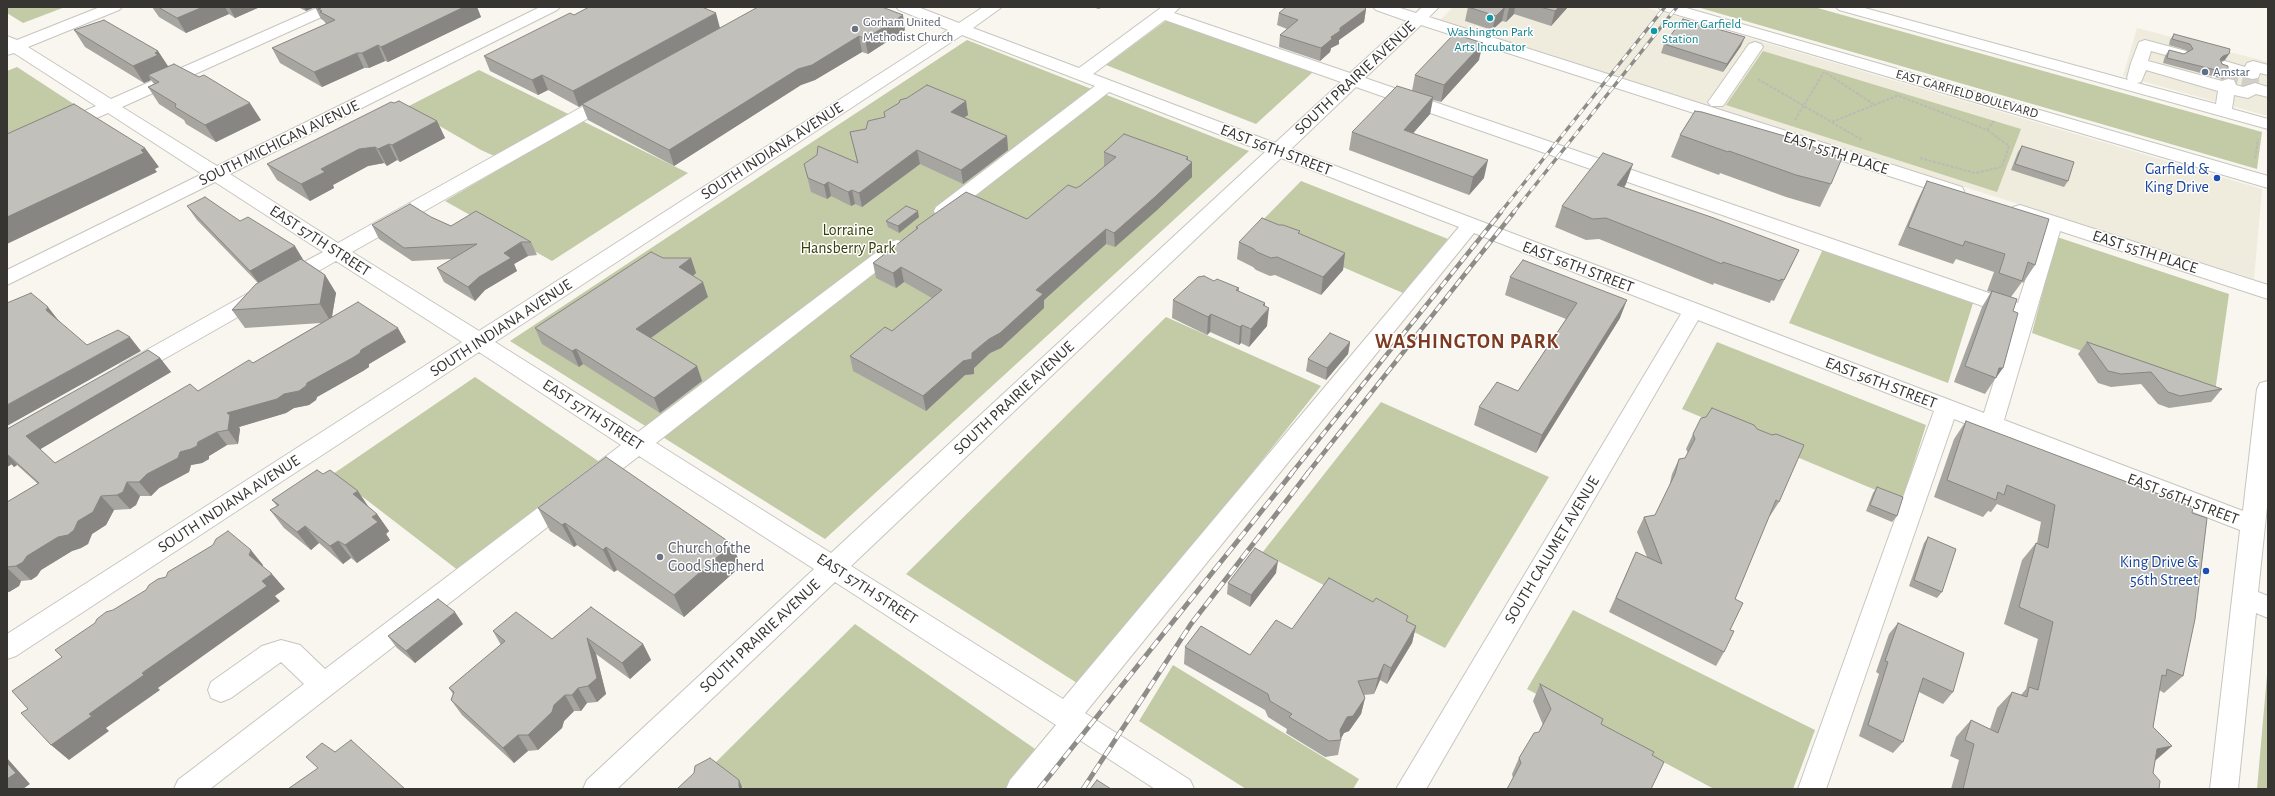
<!DOCTYPE html>
<style>
body{margin:0}
#map{position:relative;width:2275px;height:796px;overflow:hidden;background:#f8f6ef;font-family:"Alegreya Sans",sans-serif}
canvas{display:block}
.frame{position:absolute;inset:0;border:8px solid #363532;pointer-events:none}
</style>
<div id="map">
<canvas width="2275" height="796"></canvas>
<div class="frame"></div>
</div>
<script>
const context = document.querySelector('canvas').getContext('2d');
context.lineJoin = 'round';
function paint(path, color) { context.fillStyle = color; context.fill(path, 'evenodd'); }
const toPath = rows => new Path2D(rows.map(r => 'M' + r).join(''));
function strokePath(path, color, width, dash) { context.strokeStyle = color; context.lineWidth = width; context.lineCap = dash ? 'butt' : 'round'; context.setLineDash(dash || []); context.stroke(path); }
function write(font, color, halo, rows, align = 'center') {
  context.font = font + ' "Alegreya Sans",sans-serif'; context.lineWidth = 3; context.setLineDash([]); context.textBaseline = 'middle'; context.strokeStyle = halo; context.fillStyle = color; for (const [text, x, y, turn = 0] of rows) {
    context.save(); context.translate(x, y); context.rotate((+turn || 0) * Math.PI / 180); context.textAlign = isNaN(turn) ? turn : align; if (halo) context.strokeText(text, 0, 0); context.fillText(text, 0, 0); context.restore();
  }
}
paint(toPath([
 [1453,7,1644,7,2262,189,2254,279,1440,20],
 [2137,28,2268,62,2268,116,2123,76]
]), '#efebdd');
paint(toPath([
 [7,7,65,7,23,23,7,13],
 [1697,7,1814,7,2262,132,2257,169],
 [1167,20,1313,72,1256,124,1106,65],
 [967,40,1249,151,825,539,510,341],
 [1763,51,2021,129,1997,192,1726,105],
 [17,67,86,112,7,147,7,71],
 [479,70,688,173,552,261,445,201,510,163,481,150,407,107],
 [1301,181,1448,239,1403,293,1254,229],
 [2057,237,2229,294,2214,399,2032,333],
 [1823,249,1973,303,1948,383,1789,323],
 [1166,317,1321,386,1247,479,1077,683,906,574],
 [1717,342,1926,425,1902,501,1682,409],
 [475,377,601,463,459,571,333,474],
 [1381,402,1549,477,1445,648,1262,553],
 [1573,610,1815,730,1793,789,1714,789,1527,689],
 [855,624,1038,751,1006,789,745,789,714,764],
 [2268,664,2268,789,2257,789],
 [1173,665,1359,779,1353,789,1246,789,1139,721]
]), '#c3caa6');
strokePath(toPath([
 [2228,84,2231,73],
 [2249,90,2251,78]
]), '#d1cfc9', 17, [17, 8]);
const minor = toPath([
 [100,7,122,7,119,10,28,47,111,99,319,7,340,7,337,10,122,107,217,166,540,7,560,7,557,10,230,174,338,243,605,94,617,94,619,98,617,102,352,252,479,331,948,30,899,10,896,7,918,7,959,23,983,7,1002,7,973,28,1079,68,1162,7,1180,7,1174,13,1350,73,1407,21,1376,10,1373,7,1397,7,1416,13,1422,7,1439,7,1429,17,1962,187,1964,191,1962,195,1955,197,1948,195,1421,25,1365,78,2018,303,2043,225,2013,215,2011,211,2013,207,2020,205,2268,285,2268,299,2060,231,2004,420,2243,511,2257,389,2260,383,2268,381,2268,497,2258,592,2268,596,2268,618,2256,613,2238,789,2210,789,2240,530,1954,419,1826,789,1798,789,1934,411,1698,320,1426,789,1396,789,1681,314,1474,233,1085,713,1190,780,1194,789,1155,789,1078,739,1038,789,1006,789,1010,780,1056,725,835,582,617,789,583,789,587,780,814,569,639,456,210,789,174,789,178,780,304,684,281,662,231,698,221,702,211,698,208,690,211,682,262,646,281,640,300,645,325,669,621,445,479,352,16,656,7,659,7,634,462,342,336,261,294,285,287,287,280,285,277,280,280,275,323,252,215,182,7,285,7,270,202,174,108,113,7,157,7,145,96,106,14,53,7,55,7,36,17,40,100,7],
 [1165,20,1341,82,1275,143,1093,74,1165,20],
 [962,35,1095,86,936,207,934,211,936,215,943,217,950,215,1109,92,1265,152,831,553,656,443,904,250,907,246,904,242,897,240,890,242,638,432,495,342,962,35],
 [1356,87,2014,317,1984,413,1291,149,1356,87],
 [1281,158,1459,227,1063,699,851,566,1281,158],
 [1658,7,1683,7,2268,176,2268,188,1661,10,1658,7],
 [1836,7,1861,7,2128,80,2127,78,2131,63,2139,42,2145,40,2186,51,2188,54,2186,57,2180,59,2151,51,2148,61,2222,81,2228,79,2234,80,2236,85,2243,87,2255,83,2268,87,2268,97,2256,94,2248,98,2234,95,2232,109,2268,119,2268,129,1839,10,1836,7],
 [2146,70,2218,91,2216,104,2137,83,2141,82,2146,70],
 [1755,42,1761,44,1763,47,1723,106,1711,106,1708,102,1711,98,1749,44,1755,42],
 [2225,61,2245,67,2247,63,2253,61,2268,65,2268,75,2260,73,2258,78,2252,79,2219,69,2217,66,2219,63,2225,61],
 [259,289,266,291,269,296,266,301,136,375,128,378,120,375,117,370,120,365,252,291,259,289]
]);
strokePath(minor, '#c7c5bf', 2);
strokePath(toPath([
 [1826,73,1875,105],
 [1758,79,1862,140],
 [1899,96,1987,130,1994,121],
 [1795,120,1824,72],
 [1832,122,1899,95],
 [1920,158,1975,173,2002,167,2009,146,1987,130],
 [2255,158,2258,139]
]), '#bbbab4', 2, [3, 1.5]);
paint(minor, '#fff');
const railFar2 = toPath([
 [1500,213,1665,7],
 [1513,213,1677,7]
]);
const railFar1 = toPath([
 [1291,474,1501,212],
 [1307,474,1514,212]
]);
const rail = toPath([
 [1039,789,1292,473],
 [1083,789,1191,624,1308,473]
]);
strokePath(railFar2, '#8d8c87', 3.5);
strokePath(railFar1, '#8d8c87', 4.5);
strokePath(rail, '#8d8c87', 5);
strokePath(railFar2, '#fff', 2.5, [7]);
strokePath(railFar1, '#fff', 3, [8]);
strokePath(rail, '#fff', 3.5, [10]);
paint(toPath([
 [152,7,260,7,235,18,229,14,186,33,159,17],
 [298,7,477,7,481,17,388,62,385,61,369,68,364,68,322,87,280,63,272,48,326,24,324,21,321,19,315,7,306,11],
 [1092,7,1102,7,1099,9],
 [1468,7,1568,7,1551,26,1514,14,1506,22,1502,21,1492,30,1465,21],
 [1366,9,1364,22,1339,40,1339,44,1331,48,1330,52,1320,61,1279,47,1280,35,1287,29,1277,25,1279,13],
 [574,15,720,28,905,30,868,54,862,52,815,80,801,85,674,166,588,120,582,105,579,107,548,90,538,95,490,71,484,56],
 [74,30,158,51,168,66,261,120,216,142,186,124,184,120,159,104,148,87,154,84,151,80,144,83,85,47],
 [2174,34,2225,60,2221,61,2228,73,2223,79,2163,63,2165,56,2169,50,2184,54,2188,52,2186,50,2169,45,2170,40],
 [1664,44,1741,46,1723,72,1661,53],
 [1479,60,1441,102,1433,100,1430,114,1413,133,1484,178,1469,195,1349,150,1352,132,1412,91,1415,75],
 [966,101,968,115,964,117,1007,136,1008,150,963,184,920,164,862,207,855,204,851,206,831,196,827,199,811,192,804,164,857,162,853,145,850,132,866,129,885,117],
 [1695,111,1831,184,1820,207,1786,197,1720,173,1719,175,1671,157,1680,135],
 [437,121,445,138,400,162,397,160,387,166,384,163,368,166,333,185,334,188,310,201,277,180,267,164],
 [2022,146,2068,181,2064,187,2011,170,2018,152],
 [1104,152,1188,157,1188,160,1192,177,1156,211,1115,247,1106,244,1044,300,1044,308,1029,322,1001,348,990,353,974,368,974,374,965,375,926,411,853,371,850,356,892,331,932,298,904,282,896,288,876,278,873,263,916,230,916,227,1027,219,1080,186,1104,167],
 [1927,181,2035,265,2023,283,2022,282,2011,297,2013,311,1997,376,1985,394,1954,382,1982,307,1991,292,1987,291,1994,272,1956,259,1953,264,1898,245,1918,199],
 [1626,184,1624,188,1799,250,1774,301,1771,300,1770,303,1714,283,1713,285,1599,239,1586,240,1555,227,1562,206],
 [187,206,240,221,303,260,325,275,336,293,332,316,406,342,369,364,369,367,363,371,317,397,316,400,309,405,294,408,286,413,239,427,240,429,238,444,227,445,209,456,209,459,202,463,191,465,189,472,159,488,151,496,140,496,136,505,130,509,114,510,106,525,92,534,88,544,81,548,72,551,41,570,37,576,31,580,21,581,19,586,9,592,7,592,7,502,38,484,17,465,14,467,12,464,7,467,7,429,160,358,171,372,40,449,55,463,253,363,321,323,245,328,232,310,258,283,197,220],
 [431,217,451,226,531,242,537,255,528,256,514,264,517,271,485,290,475,301,444,282,437,268,452,259,412,261,379,239,372,225],
 [919,217,899,233,888,227,886,221],
 [1279,225,1300,231,1299,234,1345,253,1343,270,1321,295,1275,275,1270,276,1256,270,1253,267,1237,259,1239,242],
 [691,258,696,273,693,276,708,297,651,338,697,366,702,381,660,413,583,364,579,367,542,344,535,328],
 [1510,277,1620,318,1536,453,1474,425,1479,407,1518,391,1566,319,1505,295],
 [1214,281,1239,288,1239,292,1265,303,1265,306,1267,326,1249,347,1241,343,1239,345,1210,332,1207,335,1172,318,1173,300],
 [1350,342,1348,354,1326,380,1306,371,1308,359],
 [2087,342,2222,389,2211,402,2169,408,2158,404,2141,384,2111,387,2098,383,2078,354],
 [1966,421,2192,513,2183,676,2164,693,2159,690,2153,727,2172,746,2155,761,2153,773,2159,789,1951,789,1959,760,1950,756,1956,737,1971,720,1990,729,1997,708,2012,692,2021,695,2026,689,2038,639,2004,624,2022,560,2036,543,2037,543,2041,522,1997,504,1991,512,1988,511,1983,517,1934,497,1954,439],
 [1693,434,1779,502,1770,516,1769,516,1735,599,1730,630,1724,652,1716,666,1609,612,1636,552,1647,557,1637,532,1644,517,1655,515,1669,487,1672,474,1679,459,1685,458,1688,453,1686,449],
 [1877,487,1897,516,1892,522,1866,511,1873,493],
 [272,500,370,509,377,514,389,531,386,534,390,540,357,563,351,558,343,564,319,543,311,550,284,528,270,510,277,506],
 [538,508,732,544,741,566,684,617,617,570,614,572,577,545,574,547,550,531],
 [1928,537,1942,592,1937,598,1909,586,1924,543],
 [1276,573,1250,607,1227,594,1228,583],
 [591,607,643,644,651,660,630,679,596,654,606,694,597,702,587,703,581,711,574,711,564,721,562,728,538,750,528,751,514,763,462,715,451,700,453,694,449,688,501,645,493,631,552,639],
 [1407,621,1416,626,1412,643,1387,684,1380,680,1374,694,1364,695,1365,698,1361,714,1349,731,1344,733,1341,738,1341,740,1338,755,1325,757,1286,733,1287,729,1268,717,1265,710,1184,664,1185,647,1250,655,1292,629],
 [1898,623,1953,692,1943,704,1919,692,1903,742,1893,753,1859,736,1879,674,1876,672,1889,634],
 [463,624,415,663,397,648,388,636],
 [1540,684,1603,719,1513,778,1512,774,1519,758,1539,732,1543,725,1533,701]
]), '#a7a5a0');
paint(toPath([
 [203,7,225,7,229,14,186,33,177,18],
 [229,7,260,7,235,18],
 [304,7,315,7,306,11],
 [464,7,477,7,481,17,388,62,381,47],
 [1505,7,1502,21,1492,30,1496,16],
 [1510,7,1515,7,1514,14,1506,22,1509,8],
 [1559,7,1568,7,1551,26,1555,11],
 [1366,9,1364,22,1339,40,1339,44,1331,48,1330,52,1320,61,1321,48,1331,37,1340,28],
 [716,13,720,28,582,104,582,105,579,107,573,91],
 [903,15,905,30,868,54,865,39],
 [859,36,862,52,815,80,801,85,674,166,669,150,798,69],
 [1745,37,1741,46,1723,72,1727,64],
 [1483,43,1479,60,1441,102,1444,85],
 [378,45,385,61,369,68,362,53],
 [158,51,169,68,148,75,151,80,144,83,133,66],
 [357,53,364,68,322,87,314,72],
 [2229,54,2225,60,2219,62,2223,56],
 [542,75,548,90,538,95,532,80],
 [1433,97,1430,114,1401,147,1404,130],
 [966,101,968,115,953,125,951,112],
 [250,103,261,120,216,142,205,125],
 [437,121,445,138,400,162,392,145],
 [1007,136,1008,150,963,184,961,170],
 [389,144,397,160,387,166,378,149],
 [375,147,384,163,368,166,333,185,334,188,310,201,301,184,321,169,359,149],
 [145,148,159,167,155,169,157,172,7,244,7,217],
 [917,150,920,164,862,207,859,193],
 [1188,157,1187,167,1192,162,1192,177,1156,211,1115,247,1114,233],
 [1488,160,1484,178,1469,195,1473,177],
 [1633,164,1626,184,1610,206,1617,185],
 [828,182,831,196,827,199,824,185],
 [852,190,855,204,851,206,848,192],
 [918,211,919,217,899,233,898,226],
 [1106,229,1106,244,1044,300,1044,308,1001,348,990,353,974,368,974,374,965,375,926,411,923,396,972,353,989,339,1036,290],
 [521,242,528,256,514,264,517,271,485,290,475,301,468,287,504,253],
 [295,246,304,261,260,285,250,271],
 [1345,253,1343,270,1321,295,1323,277],
 [691,258,696,273,684,283,679,267],
 [901,267,904,282,896,288,893,273],
 [325,275,336,293,331,322,320,304],
 [703,282,708,297,642,344,636,329],
 [1627,300,1620,318,1536,453,1542,435],
 [1265,303,1264,314,1269,308,1267,326,1249,347,1251,329,1263,305],
 [48,307,59,321,58,324,46,310],
 [1211,314,1210,332,1207,335,1208,317],
 [1242,325,1241,343,1239,345,1240,327],
 [398,328,406,342,369,364,369,367,363,371,317,397,316,400,309,405,294,408,286,413,239,427,240,429,238,444,228,430,227,413,307,383,361,350],
 [130,337,141,351,7,426,7,405],
 [1350,342,1348,354,1326,380,1327,368],
 [576,349,583,364,579,367,572,351],
 [160,358,171,372,39,450,26,436],
 [697,366,702,381,660,413,654,398],
 [1999,368,2003,368,1996,378],
 [217,432,227,445,209,456,209,459,202,463,191,465,189,472,159,488,151,496,139,482,147,474,180,452],
 [7,454,17,465,14,467,7,459],
 [7,460,12,464,7,467],
 [127,482,140,496,136,505,130,509,117,495],
 [358,491,370,509,353,494],
 [101,496,114,510,106,525,92,534,88,544,81,548,72,551,41,570,37,576,31,580,16,566,27,556],
 [377,514,389,531,386,534,390,540,357,563,345,545,372,517],
 [565,523,577,545,574,547,562,525],
 [305,526,319,543,311,550,297,532],
 [338,541,351,558,343,564,330,546],
 [732,544,741,566,684,617,674,595],
 [606,547,617,570,614,572,603,550],
 [251,550,263,565,262,570,249,555],
 [1278,561,1276,573,1250,607,1251,595],
 [7,568,21,581,19,586,9,592,7,590],
 [272,574,285,589,275,596,280,601,158,688,160,690,106,728,109,731,69,760,51,745,89,714,262,581],
 [455,612,463,624,415,663,406,651],
 [1416,626,1412,643,1387,684,1391,668],
 [587,638,596,654,606,694,597,702,588,686],
 [643,644,651,660,630,679,622,663],
 [1384,664,1380,680,1374,694,1378,678],
 [578,688,587,703,581,711,572,695],
 [565,695,574,711,564,721,562,728,538,750,528,735,554,705],
 [1365,698,1361,714,1349,731,1344,733,1340,740,1340,730,1347,717],
 [518,735,528,751,514,763,503,748],
 [2172,746,2153,762,2157,749],
 [7,758,30,784,23,789,7,789],
 [739,780,743,789,739,789]
]), '#888682');
const building = toPath([
 [158,7,203,7,177,18,158,7],
 [319,7,464,7,381,47,378,45,362,53,357,53,314,72,272,48,335,20,320,12,322,11,318,9,321,8,319,7],
 [589,7,702,7,716,13,573,91,542,75,532,80,484,56,570,13,574,15,589,7],
 [758,7,882,7,903,15,865,39,859,36,812,65,798,69,669,150,582,104,758,7],
 [1286,7,1364,7,1366,9,1340,28,1340,31,1331,37,1332,39,1321,48,1280,35,1298,20,1279,13,1286,7],
 [1468,7,1505,7,1496,16,1468,7],
 [1540,7,1559,7,1555,11,1540,7],
 [1683,19,1745,37,1727,64,1664,44,1683,19],
 [104,20,158,51,155,53,158,55,133,66,74,30,104,20],
 [1454,34,1483,43,1444,85,1415,75,1454,34],
 [2174,34,2230,49,2229,54,2223,56,2220,59,2222,64,2228,66,2228,73,2167,58,2169,50,2184,54,2193,49,2190,44,2172,39,2174,34],
 [174,64,199,77,204,75,250,103,205,125,175,107,176,104,148,87,159,82,148,75,174,64],
 [927,85,966,101,951,112,1007,136,961,170,917,150,859,193,852,190,848,192,828,182,824,185,808,178,804,164,817,155,818,146,858,163,850,132,866,129,868,121,885,117,884,112,899,103,900,100,907,98,927,85],
 [1397,86,1433,97,1404,130,1488,160,1473,177,1352,132,1397,86],
 [399,101,437,121,392,145,389,144,378,149,375,147,359,149,321,169,325,172,301,184,267,164,391,102,394,103,399,101],
 [74,104,145,148,141,150,144,153,7,217,7,134,74,104],
 [1695,111,1702,112,1788,137,1842,158,1831,184,1796,175,1729,151,1728,152,1680,135,1695,111],
 [1124,134,1188,157,1186,159,1192,162,1156,196,1114,233,1106,229,1036,290,1043,294,1000,333,989,339,972,353,972,359,963,361,923,396,850,356,885,327,892,331,942,290,901,267,893,273,873,263,918,228,916,227,966,192,1027,219,1068,185,1076,188,1080,186,1116,157,1104,152,1124,134],
 [2022,146,2074,162,2068,181,2015,164,2022,146],
 [1603,153,1633,164,1617,185,1711,217,1799,250,1784,280,1781,279,1780,281,1723,262,1722,264,1606,218,1593,219,1562,206,1603,153],
 [1927,181,2049,219,2035,265,2028,262,2022,281,1999,273,2005,254,1965,241,1963,246,1908,227,1927,181],
 [205,197,240,221,248,217,295,246,250,271,187,206,205,197],
 [410,204,431,217,451,226,476,211,531,242,521,242,504,253,511,258,479,277,468,287,437,268,477,244,404,248,372,225,410,204],
 [906,206,918,211,898,226,886,221,906,206],
 [1262,218,1279,225,1283,225,1300,231,1298,233,1345,253,1323,277,1277,257,1271,258,1257,252,1254,249,1239,242,1262,218],
 [651,252,663,258,691,258,679,267,703,282,636,329,697,366,654,398,576,349,572,351,535,328,651,252],
 [301,259,325,275,320,304,232,310,256,284,301,259],
 [1523,260,1627,300,1542,435,1479,407,1497,382,1518,391,1577,303,1510,277,1523,260],
 [1204,276,1214,281,1217,279,1239,288,1236,290,1265,303,1263,305,1269,308,1251,329,1242,325,1240,327,1211,314,1208,317,1173,300,1198,277,1204,276],
 [1992,291,2017,299,2013,311,2018,313,2003,368,1999,368,1996,378,1965,366,1992,291],
 [31,293,48,307,46,310,87,345,118,330,130,337,7,405,7,303,31,293],
 [358,302,398,328,361,350,360,353,354,357,307,383,306,386,299,391,284,394,277,399,227,413,230,415,228,430,217,432,198,442,197,446,191,449,180,452,178,458,147,474,139,482,127,482,123,492,117,495,101,496,93,512,78,521,74,530,68,535,58,537,27,556,23,562,16,566,7,567,7,502,39,483,7,454,7,429,148,350,160,358,26,436,55,463,190,384,198,391,249,360,253,363,358,302],
 [1330,333,1350,342,1327,368,1308,359,1330,333],
 [2087,342,2173,372,2222,389,2180,396,2168,392,2151,372,2121,374,2108,371,2087,342],
 [1712,408,1754,425,1757,429,1772,435,1776,434,1804,445,1779,502,1776,500,1735,599,1743,603,1730,630,1734,631,1724,652,1616,598,1636,552,1662,564,1644,517,1655,515,1675,474,1679,459,1685,458,1695,439,1693,434,1701,418,1706,417,1712,408],
 [1966,421,2193,507,2192,513,2207,518,2195,619,2183,676,2167,669,2166,676,2162,675,2153,727,2172,746,2157,749,2153,773,2160,781,2159,789,1963,789,1974,744,1965,740,1971,720,1998,733,2012,692,2027,697,2029,687,2038,690,2053,622,2019,607,2036,543,2048,548,2055,505,2007,485,2004,495,1998,492,1996,500,1947,480,1966,421],
 [606,457,732,544,674,595,606,547,603,550,565,523,562,525,538,508,606,457],
 [317,470,323,474,330,470,358,491,353,494,377,514,372,517,378,522,345,545,338,541,330,546,305,526,297,532,270,510,279,505,272,500,317,470],
 [1877,487,1903,497,1897,516,1870,505,1877,487],
 [228,531,251,550,249,555,272,574,262,581,267,586,142,673,144,675,89,714,92,716,51,745,21,713,28,709,12,691,62,657,55,650,95,623,97,619,106,612,113,610,146,590,149,585,158,579,166,577,168,572,213,545,216,539,228,531],
 [1928,537,1956,549,1942,592,1914,580,1928,537],
 [1255,548,1278,561,1251,595,1228,583,1255,548],
 [1329,578,1373,602,1376,598,1408,616,1406,621,1416,626,1391,668,1384,664,1378,678,1358,681,1365,698,1353,716,1347,717,1340,730,1341,740,1329,741,1289,717,1292,714,1270,701,1268,694,1185,647,1201,626,1250,655,1276,620,1292,629,1329,578],
 [438,599,455,612,406,651,388,636,438,599],
 [591,607,643,644,622,663,587,638,597,678,588,686,578,688,572,695,565,695,554,705,552,712,528,735,518,735,503,748,451,700,454,692,449,688,505,641,493,631,516,612,552,639,591,607],
 [1898,623,1964,653,1953,692,1923,678,1903,742,1868,725,1888,662,1885,661,1898,623],
 [1540,684,1603,719,1601,724,1654,752,1652,755,1664,762,1651,789,1507,789,1521,763,1519,758,1534,733,1539,732,1551,709,1540,684],
 [351,740,405,789,288,789,318,768,306,757,322,743,335,752,351,740],
 [710,758,739,780,739,787,741,789,677,789,694,773,695,766,710,758],
 [7,763,16,773,7,779,7,763],
 [1097,780,1111,789,1090,789,1097,780]
]);
paint(building, '#c2c0ba');
strokePath(building, '#888682', 1);
for (const [x, y, r, color] of [
 [1490,18,4,"#0f9aa8"],
 [855,29,4,"#6b7280"],
 [1654,31,4,"#0f9aa8"],
 [2205,72,4,"#5c6f8a"],
 [2217,178,4,"#1a4fb4"],
 [660,557,4,"#6b7280"],
 [2206,571,4,"#1a4fb4"]
]) { const dot = new Path2D(); dot.arc(x, y, r, 0, 2 * Math.PI); context.fillStyle = color; context.fill(dot); strokePath(dot, '#fff', 1.5); }
write('13px', '#5b616d', '#fff', [
 ["Gorham United",863,22],
 ["Methodist Church",863,37]
], 'left');
write('13px', '#0d838f', '#fff', [
 ["Former Garfield",1662,24],
 ["Station",1662,39],
 ["Washington Park",1490,32,"center"],
 ["Arts Incubator",1490,47,"center"]
], 'left');
write('13px', '#4e5e75', '#fff', [
 ["Amstar",2213,72]
], 'left');
write('13px', '#363532', '#fff', [
 ["EAST GARFIELD BOULEVARD",1967,94,16]
]);
write('16px', '#363532', '#fff', [
 ["SOUTH PRAIRIE AVENUE",1355,78,-43],
 ["SOUTH MICHIGAN AVENUE",279,143,-26],
 ["EAST 56TH STREET",1276,150,21],
 ["SOUTH INDIANA AVENUE",772,151,-33],
 ["EAST 55TH PLACE",1836,153,18],
 ["EAST 57TH STREET",320,241,33],
 ["EAST 55TH PLACE",2145,252,18],
 ["EAST 56TH STREET",1578,267,21],
 ["SOUTH INDIANA AVENUE",501,328,-33],
 ["EAST 56TH STREET",1881,383,21],
 ["SOUTH PRAIRIE AVENUE",1014,398,-43],
 ["EAST 57TH STREET",593,415,33],
 ["EAST 56TH STREET",2183,499,21],
 ["SOUTH INDIANA AVENUE",229,504,-33],
 ["SOUTH CALUMET AVENUE",1552,550,-59],
 ["EAST 57TH STREET",867,589,33],
 ["SOUTH PRAIRIE AVENUE",760,636,-43]
]);
write('16px', '#164399', '#fff', [
 ["Garfield &",2209,169],
 ["King Drive",2209,187],
 ["King Drive &",2198,562],
 ["56th Street",2198,580]
], 'right');
write('16px', '#363d05', '#fff', [
 ["Lorraine",848,230],
 ["Hansberry Park",848,248]
]);
write('16px', '#5b616d', '#fff', [
 ["Church of the",668,548],
 ["Good Shepherd",668,566]
], 'left');
context.letterSpacing = '1px';
write('bold 20px', '#7d3b21', '#fff', [
 ["WASHINGTON PARK",1467,342]
]);
context.letterSpacing = '0px';
</script>
